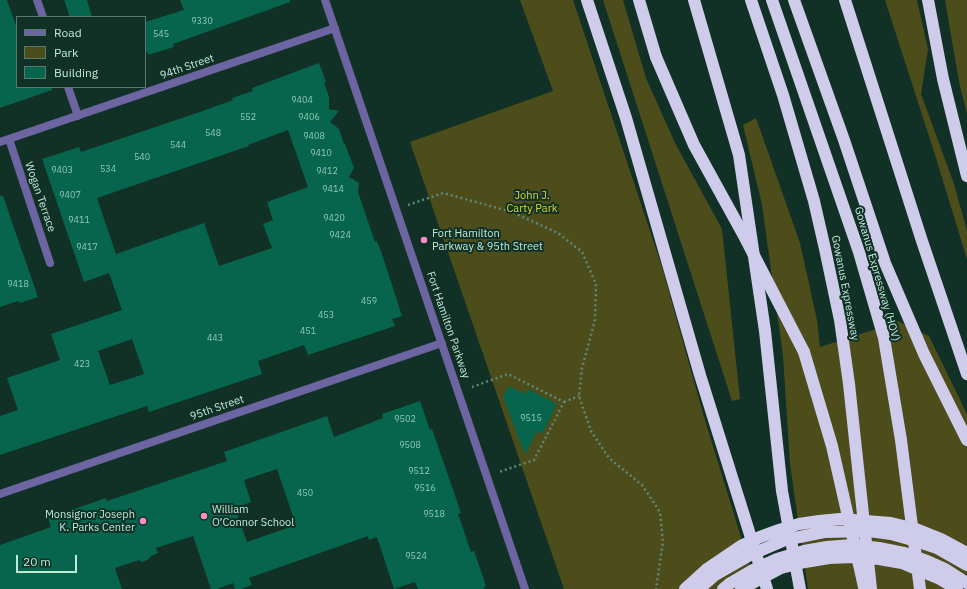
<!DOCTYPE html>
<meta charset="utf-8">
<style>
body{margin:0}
#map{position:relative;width:967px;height:589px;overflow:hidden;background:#113026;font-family:"IBM Plex Sans",sans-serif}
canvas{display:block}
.legend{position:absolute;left:16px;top:16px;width:130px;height:72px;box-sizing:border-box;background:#113026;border:1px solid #567b6e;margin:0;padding:5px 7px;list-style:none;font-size:12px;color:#beebd9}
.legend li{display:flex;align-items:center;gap:8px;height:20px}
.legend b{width:20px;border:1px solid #567b6e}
.scale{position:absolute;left:16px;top:555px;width:61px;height:18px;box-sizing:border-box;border:2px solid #beebd9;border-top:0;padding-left:5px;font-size:12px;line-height:14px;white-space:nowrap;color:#beebd9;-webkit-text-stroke:3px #113026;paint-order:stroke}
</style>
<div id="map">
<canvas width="967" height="589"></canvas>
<ul class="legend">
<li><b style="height:5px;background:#6d65a2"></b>Road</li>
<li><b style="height:11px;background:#4d4d1b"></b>Park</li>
<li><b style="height:11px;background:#07654d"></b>Building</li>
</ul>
<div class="scale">20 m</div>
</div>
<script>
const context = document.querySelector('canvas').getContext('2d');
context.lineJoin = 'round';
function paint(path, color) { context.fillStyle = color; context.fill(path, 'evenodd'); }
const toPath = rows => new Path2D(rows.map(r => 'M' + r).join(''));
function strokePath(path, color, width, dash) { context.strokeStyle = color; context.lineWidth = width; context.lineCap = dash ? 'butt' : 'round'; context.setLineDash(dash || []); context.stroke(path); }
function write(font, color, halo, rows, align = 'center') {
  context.font = font + ' "IBM Plex Sans",sans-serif'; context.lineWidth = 4; context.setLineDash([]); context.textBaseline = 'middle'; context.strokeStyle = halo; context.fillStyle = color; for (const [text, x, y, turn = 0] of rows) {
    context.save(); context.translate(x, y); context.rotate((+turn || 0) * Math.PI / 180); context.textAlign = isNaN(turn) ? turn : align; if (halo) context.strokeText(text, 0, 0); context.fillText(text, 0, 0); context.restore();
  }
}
paint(toPath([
 [520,0,573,0,662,267,704,417,757,589,564,589,410,142,553,91],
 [603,0,623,0,646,78,675,143,722,229,740,399,732,401],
 [885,0,917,0,928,49,921,94,954,184,967,231,967,259,935,155],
 [945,0,967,0,967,114,959,82],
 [756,118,800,243,817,320,820,347,889,325,893,319,929,336,967,414,967,589,808,589,790,464,783,356,762,205,743,125]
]), '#4d4d1b');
paint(toPath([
 [0,0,7,0,17,28,17,87,52,87,52,90,0,108],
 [64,0,87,0,92,17,70,17],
 [180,0,290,0,290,2,173,44,174,47,148,55,148,52,145,53,145,22,184,10],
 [319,63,326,82,324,82,329,97,329,109,339,111,330,122,339,129,344,144,345,144,354,168,349,177,359,183,358,192,375,242,377,241,383,257,402,316,392,319,395,326,308,355,304,345,258,361,262,374,149,412,147,406,0,455,0,416,18,410,7,378,60,360,51,334,122,310,109,273,84,282,42,159,79,147,81,152,197,113,233,100,232,98,253,91,252,88],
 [288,130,308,187,267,202,273,220,263,224,272,248,219,266,204,223,116,254,97,198,249,146,248,145],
 [132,339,144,374,110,385,98,351],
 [0,196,3,196,38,297,20,303,18,301,0,307],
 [509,386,525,394,528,389,557,404,542,434,537,431,525,455,503,397],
 [420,401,430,430,432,429,450,481,461,513,458,514,471,552,474,551,486,586,484,587,484,589,418,589,415,582,394,589,377,537,369,540,368,536,249,578,252,585,241,589,235,589,233,583,217,589,211,589,193,536,156,548,158,553,151,556,149,559,142,562,139,560,115,568,122,589,0,589,0,545,51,527,48,518,106,498,107,501,227,461,224,452,327,416,334,437,383,418,382,414],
 [277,469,296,525,247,542,235,508,251,502,244,480]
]), '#07654d');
strokePath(toPath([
 [408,205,443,193,512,212,558,233,582,252,596,284,595,320,582,368,579,396,591,431,609,458,642,485,660,512,663,542,656,589],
 [472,387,508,374,564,402,534,460,499,472],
 [564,402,579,396]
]), '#618779', 2.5, [2, 3]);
strokePath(toPath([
 [37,0,43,17],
 [325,0,525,589],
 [68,87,78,116],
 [9,139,50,263],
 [0,142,335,28],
 [0,494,442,343]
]), '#6d65a2', 8);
strokePath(toPath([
 [587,0,626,118,700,375,767,589],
 [639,0,656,57],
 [694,0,739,155,765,331,782,491,800,589],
 [751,0,783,95,814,201,825,249,840,320,849,384,871,589],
 [772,0,859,252,884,338,901,440,920,589],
 [794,0,844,140,885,263,924,354,967,440],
 [845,0,922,241,967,374],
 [928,0,943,79,967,176],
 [804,352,832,446,864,587]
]), '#cfcceb', 12);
strokePath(toPath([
 [656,57,694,145,743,234,804,352],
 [685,589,707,569,741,546,760,537,779,530,799,524,819,521,840,519,891,523,916,529,941,539,967,553],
 [699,589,715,575,750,555,785,540,824,532,869,531,891,534,916,541,937,548,967,565],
 [723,589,729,584,753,570,777,559,804,551,827,547,852,545,879,548,904,553,927,561,945,569,967,583],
 [741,589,781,568,805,562,829,558,853,557,879,559,902,563,940,579,957,589]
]), '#cfcceb', 12);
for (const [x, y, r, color] of [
 [424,240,4,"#fa8fc6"],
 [204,516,4,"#fa8fc6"],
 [143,521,4,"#fa8fc6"]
]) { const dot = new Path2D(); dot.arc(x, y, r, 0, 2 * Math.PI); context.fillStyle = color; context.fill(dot); strokePath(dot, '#113026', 1.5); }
write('9px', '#90cab6', null, [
 ["9330",202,21],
 ["545",161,34],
 ["9404",302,100],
 ["552",248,117],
 ["9406",309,117],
 ["548",213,133],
 ["9408",314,136],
 ["544",178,145],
 ["9410",321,153],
 ["540",142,157],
 ["534",108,169],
 ["9403",62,170],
 ["9412",327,171],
 ["9414",333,189],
 ["9407",70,195],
 ["9420",334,218],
 ["9411",79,220],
 ["9424",340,235],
 ["9417",87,247],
 ["9418",18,284],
 ["459",369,301],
 ["453",326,315],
 ["451",308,331],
 ["443",215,338],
 ["423",82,364],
 ["9515",531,418],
 ["9502",405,419],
 ["9508",410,445],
 ["9512",419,471],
 ["9516",425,488],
 ["450",305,493],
 ["9518",434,514],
 ["9524",416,556]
]);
write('11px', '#beebd9', '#113026', [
 ["94th Street",187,67,-19],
 ["Wogan Terrace",40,197,71],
 ["Gowanus Expressway (HOV)",877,274,74],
 ["Gowanus Expressway",845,288,79],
 ["Fort Hamilton Parkway",448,325,71],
 ["95th Street",217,408,-19]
]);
write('11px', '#dbd929', '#113026', [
 ["John J.",532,196],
 ["Carty Park",532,209]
]);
write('11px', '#beebd9', '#113026', [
 ["Fort Hamilton",432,234],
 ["Parkway & 95th Street",432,247],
 ["William",212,510],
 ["O’Connor School",212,523],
 ["Monsignor Joseph",135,515,"right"],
 ["K. Parks Center",135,528,"right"]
], 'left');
</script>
